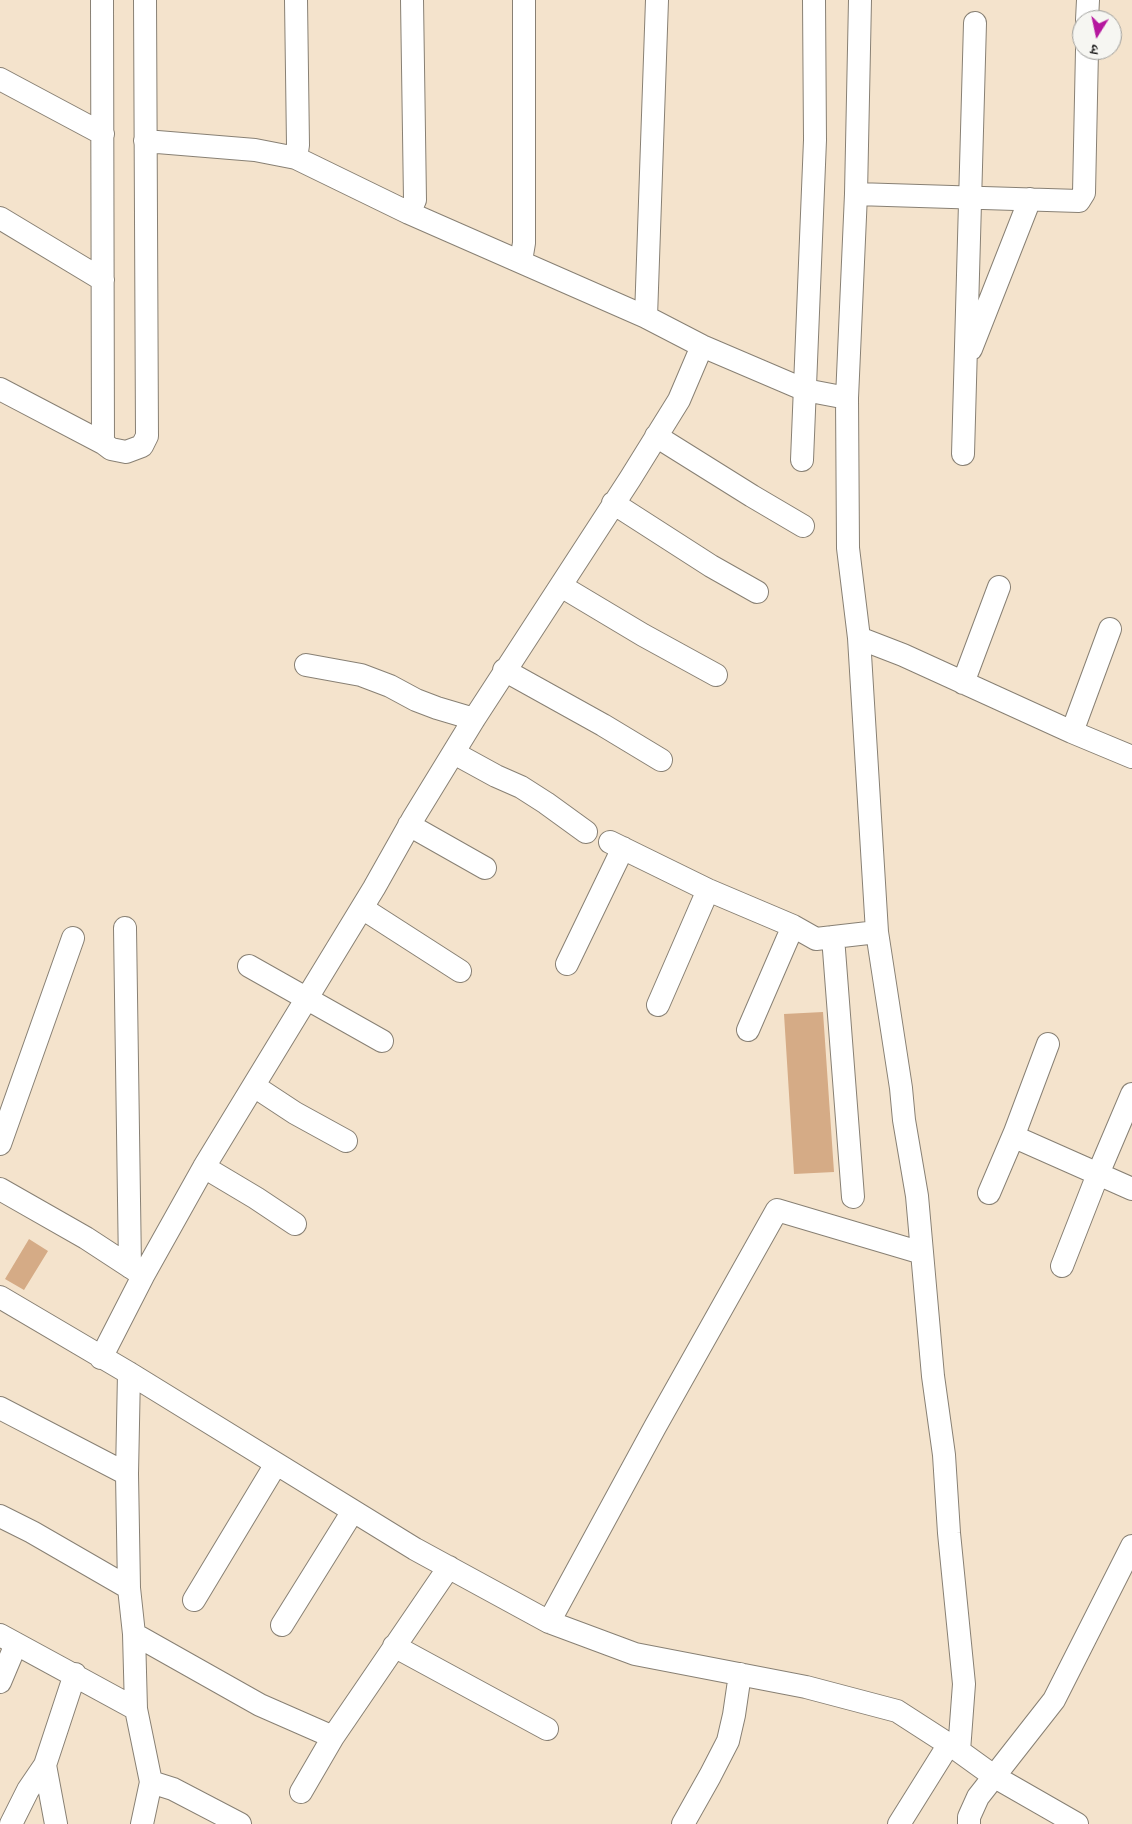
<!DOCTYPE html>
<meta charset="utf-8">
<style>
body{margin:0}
#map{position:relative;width:1132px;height:1824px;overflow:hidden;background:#f4e3cc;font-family:"IM FELL English","Noto Serif Devanagari",serif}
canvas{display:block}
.north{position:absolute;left:1072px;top:10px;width:50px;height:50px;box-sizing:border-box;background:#f6f6f2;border:1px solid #9f9f9c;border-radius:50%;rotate:190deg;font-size:14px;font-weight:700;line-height:20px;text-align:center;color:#1c1c1c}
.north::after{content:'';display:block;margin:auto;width:18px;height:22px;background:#b5179e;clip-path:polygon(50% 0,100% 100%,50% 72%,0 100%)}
</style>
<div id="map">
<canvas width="1132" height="1824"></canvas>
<div class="north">उ</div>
</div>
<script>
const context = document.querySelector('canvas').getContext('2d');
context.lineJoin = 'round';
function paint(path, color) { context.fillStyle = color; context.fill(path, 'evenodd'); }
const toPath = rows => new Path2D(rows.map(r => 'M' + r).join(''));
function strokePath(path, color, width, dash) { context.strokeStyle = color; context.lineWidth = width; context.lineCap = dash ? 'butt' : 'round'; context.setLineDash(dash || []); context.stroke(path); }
paint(toPath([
 [823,1012,834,1172,794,1174,784,1014],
 [29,1239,48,1251,24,1290,5,1279]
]), '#d5ab86');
const minor = toPath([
 [102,0,103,443,111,449,126,452,142,446,147,436,145,0],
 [860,0,856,194,847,398,848,548,859,638,877,932,901,1088,904,1120,917,1196,933,1376,944,1455,949,1533,964,1684,959,1751],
 [1087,20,1088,0],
 [0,79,103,134],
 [145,141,255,150,296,158,409,213,646,317,702,346,805,390,847,398],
 [296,158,298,145,296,0],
 [856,194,1079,201,1084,193,1087,50],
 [409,213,415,200,412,0],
 [0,218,103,280],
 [521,261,524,243,524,0],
 [646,317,657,0],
 [971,349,1030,199],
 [0,389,103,443],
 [656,436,752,496,803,526],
 [963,454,975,23],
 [802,460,815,140,814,0],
 [613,503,711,566,757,592],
 [561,586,643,635,716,675],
 [859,638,903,655,1072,732,1132,757],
 [306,665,361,675,390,686,416,700,437,708,474,719],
 [504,670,603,725,661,760],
 [963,683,999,587],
 [1072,732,1110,629],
 [454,753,496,776,521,787,546,803,586,832],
 [409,825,485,868],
 [610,842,708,890,793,926,816,939,877,932],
 [362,908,460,971],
 [125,928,130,1267],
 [833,937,853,1197],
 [567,964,623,848],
 [249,966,382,1041],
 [658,1005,708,890],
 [748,1030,793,926],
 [1048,1044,1015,1132,1017,1138,1132,1189],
 [254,1086,295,1113,346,1141],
 [0,1144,73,938],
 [204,1167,256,1198,295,1224],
 [0,1189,86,1238,138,1272],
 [989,1193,1015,1132],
 [1062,1266,1098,1174,1132,1094],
 [0,1297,129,1373,415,1549,549,1622,635,1654,806,1687,897,1711,959,1751,995,1777,1077,1824],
 [101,1358,143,1276,204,1167,374,888,414,817,474,719,630,479,679,400,702,346],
 [129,1373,127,1474,129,1588],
 [0,1408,127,1474],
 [0,1516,32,1532,129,1588,134,1634,260,1705,333,1737],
 [194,1600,276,1464],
 [549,1622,655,1427,777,1210,922,1253],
 [282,1625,353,1511],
 [134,1634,136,1709,151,1782,142,1824],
 [0,1635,136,1709],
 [394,1646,547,1729],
 [0,1682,16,1644],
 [45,1765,56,1824],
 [151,1782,173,1789,240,1824],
 [301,1792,333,1737,449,1567],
 [11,1824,28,1790,45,1765,75,1674],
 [683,1824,710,1776,728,1741,734,1715,740,1674],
 [899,1824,949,1744],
 [969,1824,969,1817,978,1797,1054,1700,1132,1546]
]);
strokePath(minor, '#888074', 24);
strokePath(minor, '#fff', 22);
</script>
